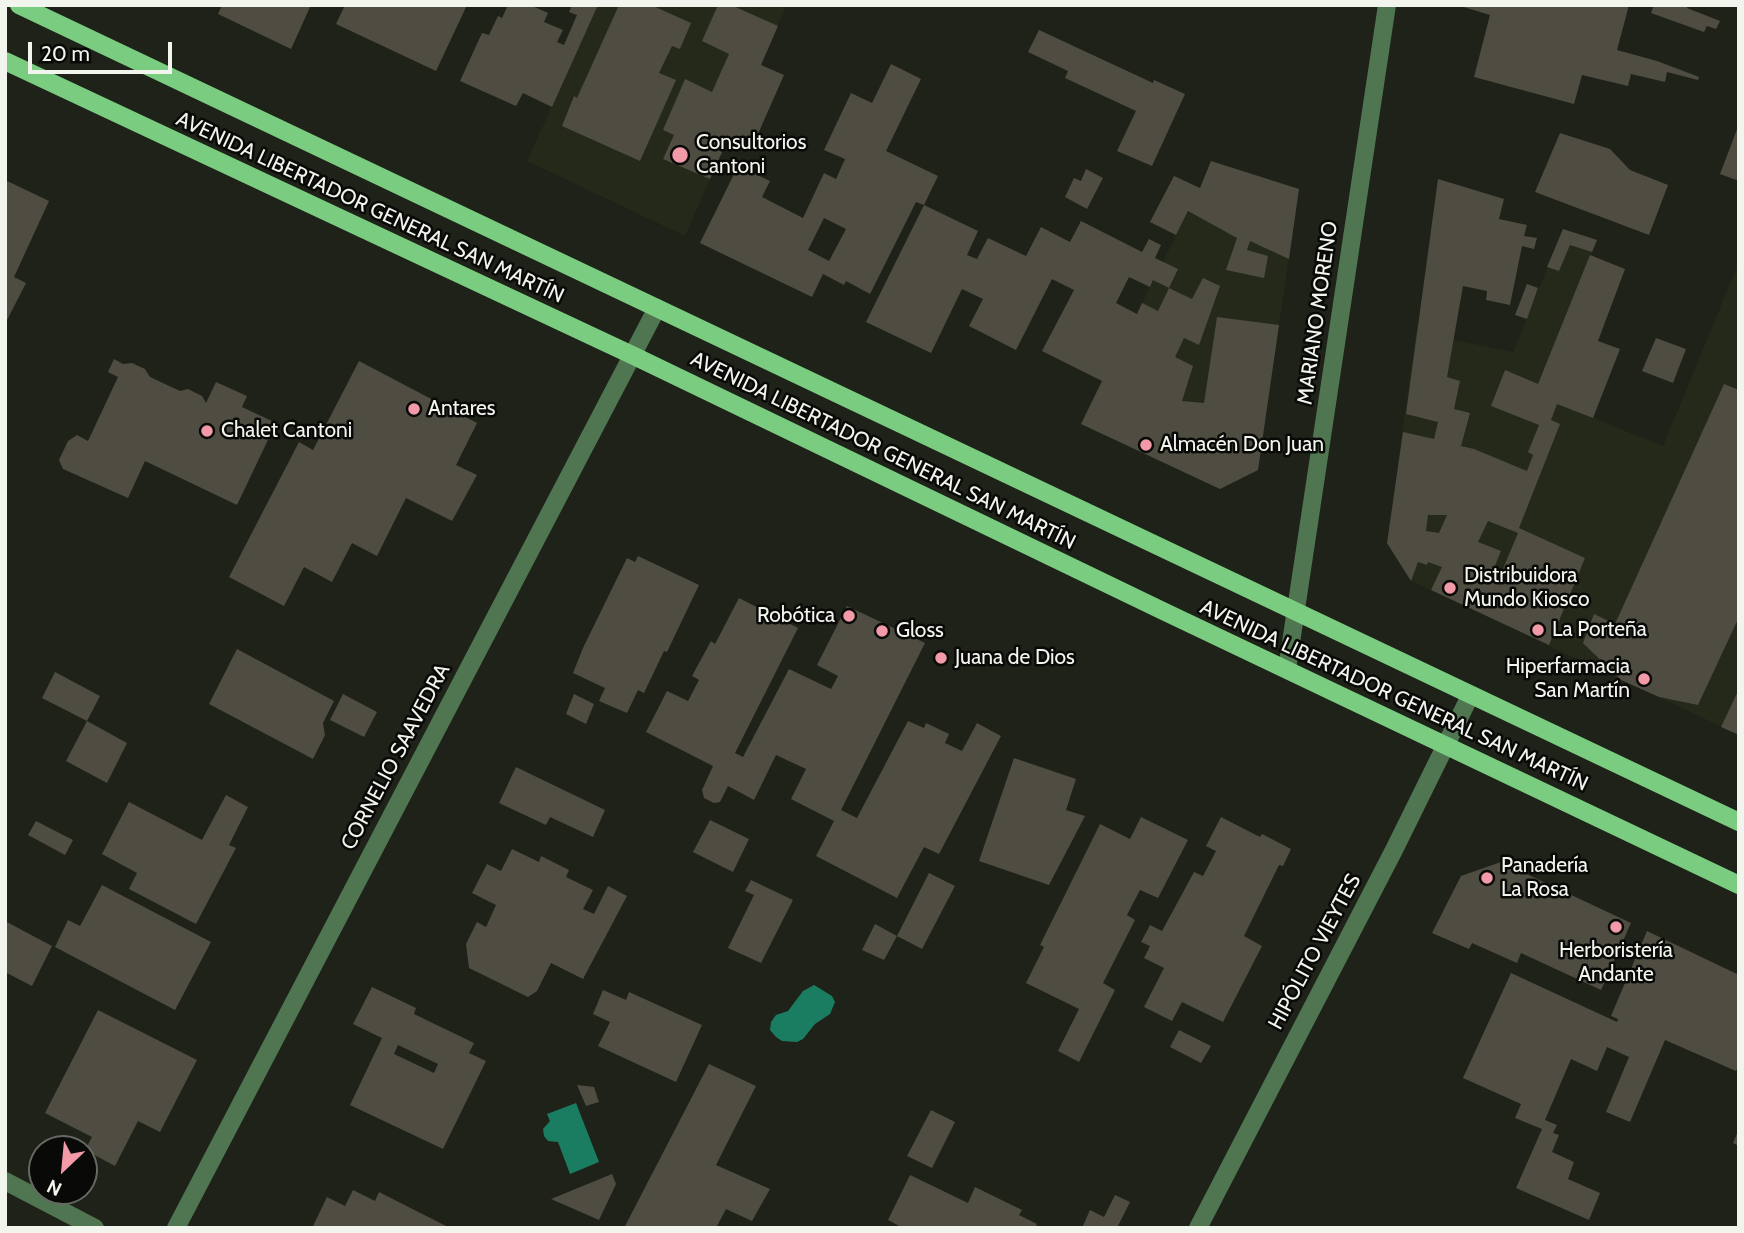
<!DOCTYPE html>
<meta charset="utf-8">
<style>
body{margin:0}
#map{position:relative;width:1744px;height:1233px;overflow:hidden;background:#1e2218;font-family:Cabin,sans-serif}
canvas{display:block}
.frame{position:absolute;inset:0;border:7px solid #f2f5ee;pointer-events:none}
.north{position:absolute;left:28px;top:1135px;width:70px;height:70px;box-sizing:border-box;background:#090a07;border:2px solid #666863;border-radius:50%;rotate:206deg;font-size:19px;font-weight:700;line-height:28px;text-align:center;color:#f2f5ee}
.north::after{content:'';display:block;margin:auto;width:24px;height:32px;background:#f39aa9;clip-path:polygon(50% 0,100% 100%,50% 72%,0 100%)}
.scale{position:absolute;left:28px;top:42px;width:144px;height:32px;box-sizing:border-box;border:4px solid #f2f5ee;border-top:0;padding-left:9px;font-size:21px;line-height:24px;white-space:nowrap;color:#f2f5ee;-webkit-text-stroke:5px #090a07;paint-order:stroke}
</style>
<div id="map">
<canvas width="1744" height="1233"></canvas>
<div class="frame"></div>
<div class="north">N</div>
<div class="scale">20 m</div>
</div>
<script>
const context = document.querySelector('canvas').getContext('2d');
context.lineJoin = 'round';
function paint(path, color) { context.fillStyle = color; context.fill(path, 'evenodd'); }
const toPath = rows => new Path2D(rows.map(r => 'M' + r).join(''));
function strokePath(path, color, width, dash) { context.strokeStyle = color; context.lineWidth = width; context.lineCap = dash ? 'butt' : 'round'; context.setLineDash(dash || []); context.stroke(path); }
function write(font, color, halo, rows, align = 'center') {
  context.font = font + ' Cabin,sans-serif'; context.lineWidth = 5; context.setLineDash([]); context.textBaseline = 'middle'; context.strokeStyle = halo; context.fillStyle = color; for (const [text, x, y, turn = 0] of rows) {
    context.save(); context.translate(x, y); context.rotate((+turn || 0) * Math.PI / 180); context.textAlign = isNaN(turn) ? turn : align; if (halo) context.strokeText(text, 0, 0); context.fillText(text, 0, 0); context.restore();
  }
}
paint(toPath([
 [598,5,787,5,685,236,527,161],
 [1200,188,1293,229,1258,470,1220,489,1081,424],
 [1563,229,1597,240,1534,394,1663,446,1736,269,1739,270,1739,735,1411,581,1387,544,1416,332,1513,352]
]), '#242919');
paint(toPath([
 [814,985,832,996,835,1002,830,1014,815,1024,803,1039,797,1042,782,1041,776,1037,770,1030,771,1022,776,1015,788,1011,803,991],
 [576,1103,599,1162,570,1174,558,1142,548,1141,544,1136,543,1129,550,1121,547,1114]
]), '#1a7d61');
paint(toPath([
 [222,5,311,5,291,49,218,14],
 [345,5,467,5,436,71,336,24],
 [508,5,530,5,548,13,544,22,563,30,557,42,564,45,577,15,569,12,572,5,598,5,552,107,523,93,516,106,460,81,482,33,489,35,498,16,502,18],
 [619,5,651,5,691,23,680,49,672,46,659,73,676,80,640,161,562,126,574,96,577,98],
 [718,5,731,5,778,26,761,65,784,75,750,152,727,141,710,179,663,159,674,135,663,130,685,79,712,92,729,54,702,41],
 [1457,5,1629,5,1617,50,1657,61,1699,77,1698,80,1667,72,1665,82,1631,74,1628,86,1582,75,1574,104,1474,77,1490,15],
 [1654,5,1688,5,1687,8,1720,21,1716,29,1707,26,1704,32,1651,13],
 [1039,30,1153,83,1154,80,1185,94,1152,166,1117,151,1136,111,1065,78,1068,71,1028,52],
 [891,64,921,79,886,151,938,176,924,205,916,202,870,294,846,281,844,285,823,274,812,297,700,243,738,166,770,181,762,197,803,218,824,173,836,179,845,159,824,150,851,93,872,103],
 [824,218,846,229,829,261,808,250],
 [1739,124,1739,181,1720,174],
 [1560,133,1610,149,1630,170,1668,185,1649,235,1535,192],
 [1211,161,1299,189,1289,259,1250,241,1247,250,1268,256,1264,278,1226,270,1237,238,1188,211,1176,235,1150,222,1174,176,1200,188],
 [1086,169,1103,178,1087,209,1065,197,1074,178,1081,181],
 [1438,179,1504,199,1499,219,1527,225,1524,236,1537,238,1534,249,1522,246,1510,305,1486,300,1487,291,1463,286,1447,377,1460,381,1454,409,1470,413,1461,446,1474,449,1527,471,1533,455,1528,452,1539,425,1491,406,1505,370,1538,384,1590,255,1625,269,1598,341,1620,349,1593,418,1557,404,1551,420,1560,424,1519,528,1585,558,1549,645,1431,590,1442,567,1428,562,1427,565,1418,562,1411,581,1387,543,1403,432,1434,439,1438,422,1406,414],
 [1428,515,1447,515,1439,533,1426,531],
 [1488,521,1518,533,1500,576,1492,573,1501,551,1478,542],
 [5,180,49,201,14,277,26,283,5,324],
 [924,205,978,231,967,255,977,259,988,238,1026,256,1041,227,1070,242,1081,221,1142,252,1149,239,1161,245,1155,258,1178,269,1169,288,1153,280,1150,287,1129,277,1116,303,1137,314,1142,303,1158,311,1169,288,1192,299,1203,278,1220,286,1199,345,1184,338,1175,357,1193,366,1182,401,1204,403,1217,317,1279,325,1258,470,1220,489,1081,424,1102,381,1042,351,1074,290,1052,279,1016,350,969,326,983,299,962,289,931,353,866,322],
 [1563,229,1597,240,1592,252,1570,245,1559,271,1547,267],
 [1527,284,1538,288,1527,319,1515,315],
 [1656,338,1686,349,1673,383,1642,371],
 [114,359,123,364,132,363,145,369,150,377,180,391,188,389,202,396,206,403,216,382,247,396,242,407,276,423,237,505,145,461,128,498,63,469,59,460,68,441,77,435,88,441,118,377,108,372],
 [359,361,477,423,456,465,477,475,452,521,406,498,377,556,352,543,332,582,304,567,284,606,229,577,299,442,313,450],
 [1724,384,1739,390,1739,617,1698,705,1659,697,1621,680,1583,643,1594,614,1615,624],
 [638,556,699,585,667,652,664,651,644,693,638,690,627,713,599,701,605,688,573,673,583,648,627,558,635,562],
 [739,598,798,628,735,753,743,757,789,669,831,689,838,676,817,665,847,606,925,643,841,810,857,818,908,721,924,728,926,723,949,734,945,743,962,751,977,723,1001,736,939,854,924,847,897,898,816,856,834,821,791,799,806,769,776,755,754,800,728,786,720,802,714,803,704,798,702,790,713,766,646,732,667,691,688,701,699,680,692,676,711,641,715,644],
 [237,649,334,701,323,723,325,735,313,759,209,704],
 [55,672,100,696,87,721,42,698],
 [1739,689,1739,735,1721,727],
 [343,694,377,712,364,737,330,720],
 [574,694,594,704,586,724,566,714],
 [87,721,127,743,107,783,66,761],
 [1014,758,1076,779,1066,810,1085,816,1049,885,979,861],
 [516,767,605,810,593,837,550,817,546,825,499,803],
 [226,795,248,807,229,845,236,848,196,924,129,889,137,873,102,854,129,802,202,840],
 [1141,817,1188,840,1158,898,1140,890,1127,915,1135,920,1103,983,1115,990,1079,1062,1058,1051,1079,1009,1026,983,1044,947,1040,945,1100,824,1130,839],
 [1221,817,1260,837,1262,834,1291,849,1283,866,1279,865,1244,936,1262,946,1223,1022,1182,1002,1172,1021,1144,1007,1164,968,1144,958,1150,946,1141,942,1150,925,1162,931,1194,872,1203,876,1216,851,1206,846],
 [710,820,749,839,733,872,693,852],
 [36,821,73,840,65,855,28,835],
 [512,849,539,862,541,856,569,870,566,877,593,890,583,909,594,914,608,886,627,896,583,979,551,963,537,991,528,997,469,968,466,944,477,922,486,927,496,905,472,893,487,864,501,871],
 [1501,862,1631,923,1601,990,1521,953,1517,963,1472,943,1469,949,1432,933,1461,876],
 [929,873,955,886,922,949,897,936],
 [751,880,793,900,761,963,728,948,754,895,745,891],
 [102,885,211,942,175,1010,55,947,68,920,80,926],
 [5,921,52,946,32,986,5,972],
 [875,924,897,936,884,960,862,950],
 [1647,931,1739,975,1739,1065,1736,1071,1665,1040,1630,1122,1606,1112,1629,1057,1607,1047,1597,1071,1571,1059,1545,1120,1557,1125,1553,1133,1559,1135,1552,1152,1574,1162,1568,1179,1600,1193,1589,1220,1516,1188,1542,1129,1515,1118,1521,1104,1463,1078,1511,973,1617,1022,1618,1019,1611,1016],
 [372,987,416,1008,414,1014,474,1043,469,1053,486,1061,443,1149,350,1105,382,1038,353,1024],
 [398,1045,438,1064,434,1073,394,1054],
 [603,990,626,1000,629,992,702,1025,676,1082,598,1046,610,1022,593,1014],
 [98,1010,197,1060,160,1132,138,1121,115,1166,85,1150,92,1137,45,1113],
 [1179,1030,1211,1046,1201,1063,1170,1047],
 [709,1064,756,1086,716,1165,770,1189,752,1221,726,1209,716,1228,624,1228],
 [577,1085,594,1087,599,1102,586,1106],
 [931,1110,955,1122,932,1168,907,1156],
 [1739,1129,1739,1146,1733,1143],
 [612,1174,616,1184,599,1220,551,1199],
 [910,1175,968,1203,975,1187,1022,1210,1019,1215,1037,1224,1035,1228,903,1228,888,1220],
 [353,1190,375,1201,379,1192,450,1228,312,1228,327,1197,345,1206],
 [1115,1195,1130,1202,1117,1228,1082,1228,1090,1210,1104,1217]
]), '#4f4d42');
strokePath(toPath([
 [1287,669,1387,5],
 [5,1181,95,1228],
 [176,1228,657,308],
 [1198,1228,1394,850,1470,696]
]), '#4f7551', 18);
strokePath(toPath([
 [19,5,1739,822],
 [5,61,632,355,1163,611,1739,885]
]), '#7acc80', 18);
for (const [x, y, r, color] of [
 [680,155,9,"#f39aa9"],
 [414,409,7,"#f39aa9"],
 [207,431,7,"#f39aa9"],
 [1146,445,7,"#f39aa9"],
 [1450,588,7,"#f39aa9"],
 [849,616,7,"#f39aa9"],
 [1538,630,7,"#f39aa9"],
 [882,631,7,"#f39aa9"],
 [941,658,7,"#f39aa9"],
 [1644,679,7,"#f39aa9"],
 [1487,878,7,"#f39aa9"],
 [1616,927,7,"#f39aa9"]
]) { const dot = new Path2D(); dot.arc(x, y, r, 0, 2 * Math.PI); context.fillStyle = color; context.fill(dot); strokePath(dot, '#090a07', 2.5); }
write('21px', '#f2f5ee', '#090a07', [
 ["Consultorios",696,143],
 ["Cantoni",696,167],
 ["Antares",428,409],
 ["Chalet Cantoni",221,431],
 ["Almacén Don Juan",1160,445],
 ["Distribuidora",1464,576],
 ["Mundo Kiosco",1464,600],
 ["Robótica",835,616,"right"],
 ["La Porteña",1552,630],
 ["Gloss",896,631],
 ["Juana de Dios",955,658],
 ["Hiperfarmacia",1630,667,"right"],
 ["San Martín",1630,691,"right"],
 ["Panadería",1501,866],
 ["La Rosa",1501,890],
 ["Herboristería",1616,951,"center"],
 ["Andante",1616,975,"center"]
], 'left');
write('21px', '#f2f5ee', '#090a07', [
 ["AVENIDA LIBERTADOR GENERAL SAN MARTÍN",370,208,25],
 ["MARIANO MORENO",1318,313,-82],
 ["AVENIDA LIBERTADOR GENERAL SAN MARTÍN",883,451,26],
 ["AVENIDA LIBERTADOR GENERAL SAN MARTÍN",1394,696,25],
 ["CORNELIO SAAVEDRA",396,757,-62],
 ["HIPÓLITO VIEYTES",1315,952,-62]
]);
</script>
